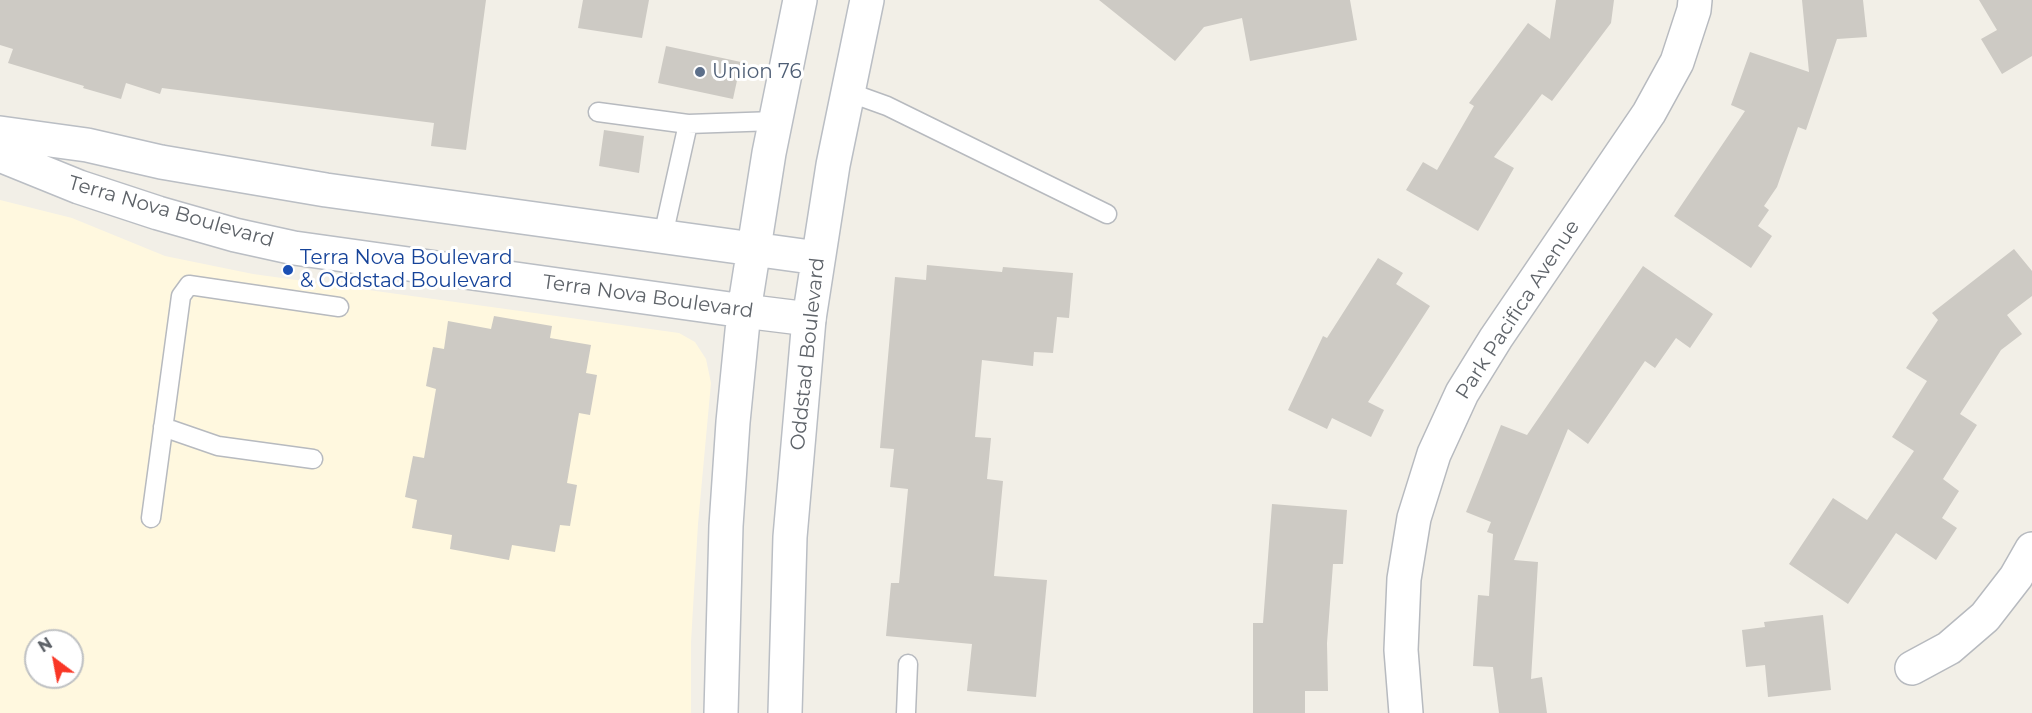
<!DOCTYPE html>
<style>
body{margin:0}
#map{position:relative;width:2032px;height:713px;overflow:hidden;background:#f2efe7;font-family:Montserrat,sans-serif}
canvas{display:block}
.north{position:absolute;left:24px;top:629px;width:60px;height:60px;box-sizing:border-box;background:#fff;border:2px solid #bfc1c3;border-radius:50%;rotate:328deg;font-size:16px;font-weight:700;line-height:24px;text-align:center;color:#5e6369}
.north::after{content:'';display:block;margin:auto;width:21px;height:27px;background:#f93726;clip-path:polygon(50% 0,100% 100%,50% 72%,0 100%)}
</style>
<div id="map">
<canvas width="2032" height="713"></canvas>
<div class="north">N</div>
</div>
<script>
const context = document.querySelector('canvas').getContext('2d');
context.lineJoin = 'round';
function paint(path, color) { context.fillStyle = color; context.fill(path, 'evenodd'); }
const toPath = rows => new Path2D(rows.map(r => 'M' + r).join(''));
function strokePath(path, color, width, dash) { context.strokeStyle = color; context.lineWidth = width; context.lineCap = dash ? 'butt' : 'round'; context.setLineDash(dash || []); context.stroke(path); }
function write(font, color, halo, rows, align = 'center') {
  context.font = font + ' Montserrat,sans-serif'; context.lineWidth = 6; context.setLineDash([]); context.textBaseline = 'middle'; context.strokeStyle = halo; context.fillStyle = color; for (const [text, x, y, turn = 0] of rows) {
    context.save(); context.translate(x, y); context.rotate((+turn || 0) * Math.PI / 180); context.textAlign = isNaN(turn) ? turn : align; if (halo) context.strokeText(text, 0, 0); context.fillText(text, 0, 0); context.restore();
  }
}
paint(toPath([
 [0,200,72,218,165,256,253,274,679,333,695,342,706,359,711,383,698,524,691,642,691,713,0,713],
 [36,641,72,641,72,677,36,677]
]), '#fff8df');
paint(toPath([
 [0,0,486,0,466,150,431,146,434,123,162,88,160,94,126,83,121,99,83,88,84,86,8,63,13,49,0,45],
 [583,0,649,0,642,38,578,28],
 [1099,0,1350,0,1357,40,1250,61,1242,18,1204,27,1175,61],
 [1556,0,1614,0,1611,23,1552,101,1542,94,1494,157,1514,168,1478,231,1406,190,1423,162,1437,170,1474,106,1469,103,1528,23,1550,39],
 [1802,0,1863,0,1867,37,1837,39,1806,130,1798,127,1777,187,1764,206,1769,210,1758,226,1772,236,1751,268,1674,216,1745,111,1731,105,1750,52,1809,72],
 [1979,0,2032,0,2032,56,2002,74,1981,39,1997,30],
 [666,46,741,62,733,99,658,83],
 [604,130,644,136,639,173,599,166],
 [2014,249,2032,271,2032,296,2007,315,2022,334,2001,350,1960,414,1977,425,1943,479,1959,491,1942,518,1957,528,1936,560,1896,533,1848,604,1789,564,1833,498,1867,520,1914,451,1892,437,1927,381,1906,368,1938,320,1932,313],
 [1378,258,1403,273,1396,284,1430,306,1368,402,1384,410,1371,437,1332,418,1327,429,1288,410,1323,336,1327,338],
 [927,265,1002,272,1003,267,1073,273,1069,318,1057,317,1053,353,1034,352,1033,366,982,360,975,437,991,438,987,479,1003,481,994,576,1047,580,1036,697,967,691,972,644,886,636,891,583,899,583,908,489,890,487,894,449,880,448,895,277,926,280],
 [1643,266,1713,314,1690,348,1676,338,1655,368,1645,361,1588,444,1568,429,1514,560,1538,562,1531,679,1542,677,1547,713,1499,713,1493,667,1473,666,1478,595,1489,596,1493,534,1487,532,1491,522,1466,512,1501,425,1527,435],
 [494,316,552,326,550,338,591,345,586,373,597,375,590,415,579,413,567,483,577,485,570,526,560,525,555,552,512,545,509,560,450,549,452,535,412,528,417,500,405,497,413,456,424,458,436,389,426,386,433,347,444,349,448,321,491,329],
 [1272,504,1347,510,1343,564,1333,564,1327,643,1328,691,1305,691,1305,713,1253,713,1253,623,1263,623],
 [1823,615,1831,690,1768,697,1765,665,1746,667,1742,630,1765,627,1764,622]
]), '#cdcac4');
const lane = toPath([
 [848,92,887,106,1107,214],
 [598,112,688,124],
 [663,236,688,124,775,121],
 [163,427,218,446,313,459],
 [151,518,181,296,189,285,339,307],
 [906,713,908,664]
]);
const street = toPath([
 [744,311,809,319],
 [1912,668,1949,648,1985,617,2016,577,2032,549],
 [1406,713,1401,650,1404,579,1414,518,1434,454,1462,393,1496,338,1649,113,1677,62,1694,10,1695,0]
]);
const secondary = toPath([
 [0,133,87,145,161,162,326,190,818,258],
 [0,155,79,187,158,213,235,235,294,248,744,311],
 [721,713,726,526,733,422,744,311,769,153,800,0],
 [785,713,790,537,809,319,833,165,867,0]
]);
strokePath(lane, '#b7babf', 21);
strokePath(street, '#b7babf', 36);
strokePath(secondary, '#babec4', 36);
strokePath(lane, '#fff', 18);
strokePath(street, '#fff', 33);
strokePath(secondary, '#fff', 33);
for (const [x, y, r, color] of [
 [700,72,6,"#5c6f8a"],
 [288,270,6,"#1a4fb4"]
]) { const dot = new Path2D(); dot.arc(x, y, r, 0, 2 * Math.PI); context.fillStyle = color; context.fill(dot); strokePath(dot, '#fff', 2); }
write('20px', '#4e5e75', '#fff', [
 ["Union 76",712,72]
], 'left');
write('20px', '#5e6369', '#fff', [
 ["Terra Nova Boulevard",171,212,16],
 ["Terra Nova Boulevard",648,297,8],
 ["Park Pacifica Avenue",1518,310,-57],
 ["Oddstad Boulevard",808,354,-84]
]);
write('20px', '#164399', '#fff', [
 ["Terra Nova Boulevard",300,258],
 ["& Oddstad Boulevard",300,281]
], 'left');
</script>
